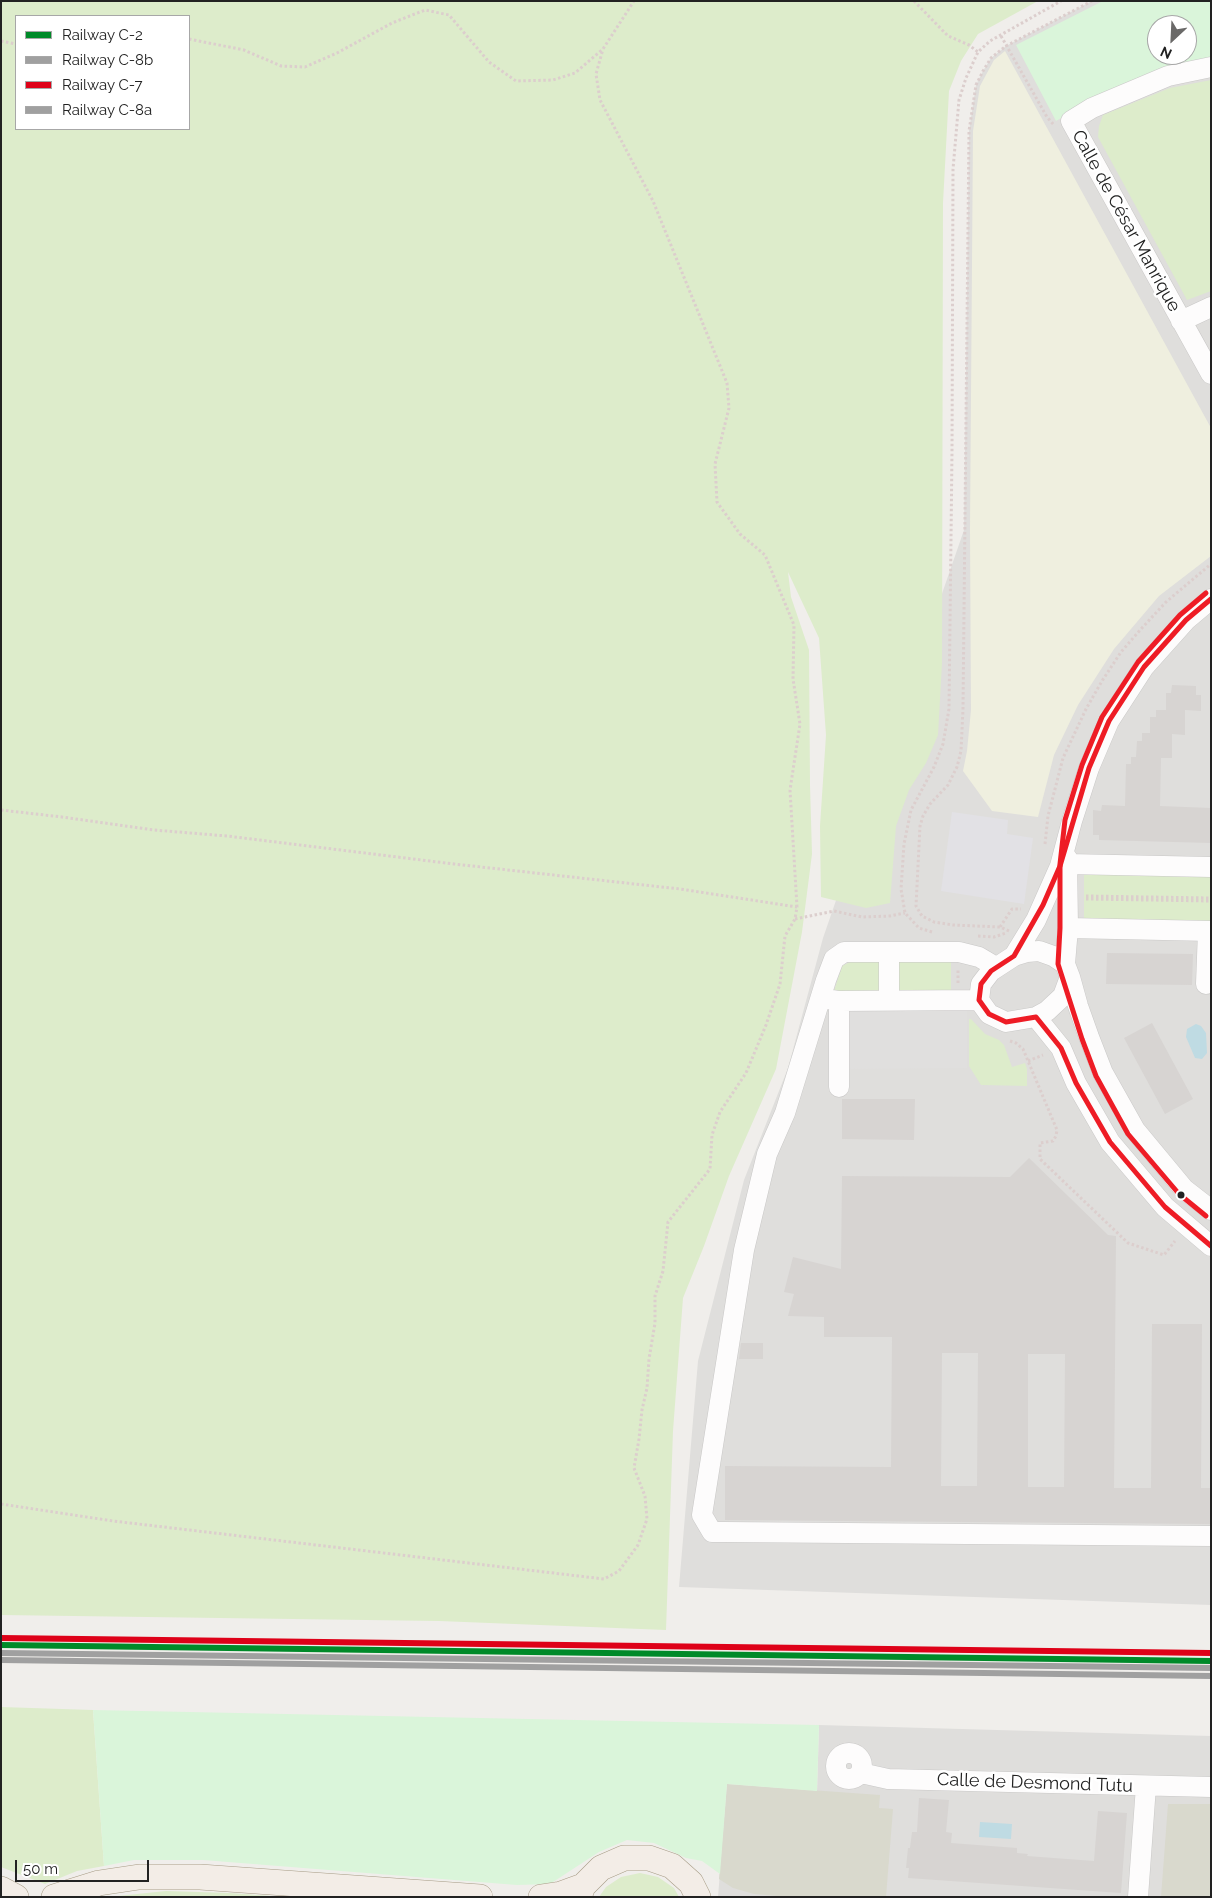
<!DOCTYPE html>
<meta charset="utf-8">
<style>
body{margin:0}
#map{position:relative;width:1212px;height:1898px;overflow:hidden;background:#f0eeeb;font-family:Raleway,sans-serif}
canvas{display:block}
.frame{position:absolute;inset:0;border:2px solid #222;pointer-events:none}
.legend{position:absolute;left:15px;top:15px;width:175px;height:115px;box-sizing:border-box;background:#fff;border:1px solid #a7a7a7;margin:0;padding:6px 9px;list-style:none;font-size:15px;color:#222}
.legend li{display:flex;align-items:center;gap:10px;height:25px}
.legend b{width:25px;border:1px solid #a7a7a7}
.north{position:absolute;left:1147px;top:15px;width:50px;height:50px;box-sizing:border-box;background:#fff;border:1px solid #a7a7a7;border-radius:50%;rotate:205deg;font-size:14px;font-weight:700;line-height:20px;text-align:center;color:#222}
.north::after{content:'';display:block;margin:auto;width:18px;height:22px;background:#6a6968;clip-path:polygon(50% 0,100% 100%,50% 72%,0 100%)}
.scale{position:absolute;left:15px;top:1860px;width:134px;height:22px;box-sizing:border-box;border:2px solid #222;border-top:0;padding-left:6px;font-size:15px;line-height:18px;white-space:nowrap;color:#222;-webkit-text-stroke:4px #fff;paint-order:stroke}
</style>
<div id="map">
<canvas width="1212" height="1898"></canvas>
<div class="frame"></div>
<ul class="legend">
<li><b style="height:6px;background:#008a29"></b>Railway C-2</li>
<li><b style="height:6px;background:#a0a0a0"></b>Railway C-8b</li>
<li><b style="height:6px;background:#de0118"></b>Railway C-7</li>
<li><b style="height:6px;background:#a0a0a0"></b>Railway C-8a</li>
</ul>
<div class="north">N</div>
<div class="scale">50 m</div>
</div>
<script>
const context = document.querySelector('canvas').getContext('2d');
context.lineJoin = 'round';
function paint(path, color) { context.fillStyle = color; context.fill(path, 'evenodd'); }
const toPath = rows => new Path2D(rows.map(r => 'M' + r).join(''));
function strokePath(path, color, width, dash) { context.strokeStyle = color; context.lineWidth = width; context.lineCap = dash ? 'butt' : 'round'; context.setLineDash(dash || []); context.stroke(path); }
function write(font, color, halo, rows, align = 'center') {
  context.font = font + ' Raleway,sans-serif'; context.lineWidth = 5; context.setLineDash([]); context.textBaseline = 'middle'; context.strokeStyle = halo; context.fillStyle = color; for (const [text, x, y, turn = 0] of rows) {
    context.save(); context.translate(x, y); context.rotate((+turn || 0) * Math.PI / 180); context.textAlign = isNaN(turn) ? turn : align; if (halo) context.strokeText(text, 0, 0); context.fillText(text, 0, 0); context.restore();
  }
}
paint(toPath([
 [1092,1,1211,1,1211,1605,679,1587,698,1361,744,1180,788,1068,823,938,964,530,969,131,976,85,983,71,991,58,1006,46],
 [1157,25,1187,25,1187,55,1157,55],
 [819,1725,1211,1736,1211,1897,718,1897,727,1784,817,1791]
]), '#dfdedc');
paint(toPath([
 [727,1784,880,1795,879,1808,893,1809,886,1897,788,1897,754,1894,733,1888,719,1879],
 [1168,1804,1211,1804,1211,1897,1161,1897]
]), '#d9d9cd');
paint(toPath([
 [1005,51,1211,428,1211,556,1159,596,1114,649,1078,705,1054,755,1038,817,992,811,963,771,967,751,971,710,970,529,973,131,980,86,994,60]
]), '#efefdf');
paint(toPath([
 [1,1,1038,1,978,34,961,61,949,91,943,203,942,663,938,735,926,763,909,790,896,826,890,903,866,908,821,897,820,826,826,735,819,638,788,572,791,597,809,650,810,785,812,854,802,932,776,1069,729,1176,704,1246,683,1298,673,1431,666,1630,439,1621,1,1615],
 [16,16,189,16,189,129,16,129],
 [1211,80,1211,291,1187,300,1098,137,1099,126,1103,115,1170,88],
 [1084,871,1211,872,1211,923,1084,921],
 [852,961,881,962,881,992,834,991,842,966],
 [896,962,951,962,951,992,896,992],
 [969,1019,971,1019,985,1034,999,1040,1004,1045,1012,1067,1025,1063,1027,1069,1027,1086,981,1085,969,1066],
 [1,1707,93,1710,104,1866,77,1871,45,1884,1,1867],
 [640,1873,658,1877,674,1888,679,1897,599,1897,606,1887,621,1877],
 [166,1891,230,1893,286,1897,108,1897]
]), '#ddeccb');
paint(toPath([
 [1103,1,1211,1,1211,60,1091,101,1056,121,1016,45],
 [1157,25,1187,25,1187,55,1157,55],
 [93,1710,819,1725,817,1791,727,1784,720,1874,702,1861,686,1858,654,1843,627,1840,599,1852,550,1884,517,1885,203,1860,134,1860,104,1866]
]), '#daf5da');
paint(toPath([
 [847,1009,967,1011,967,1068,847,1069]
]), '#e0dfde');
paint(toPath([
 [952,812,1008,820,1007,834,1033,838,1024,904,941,891]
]), '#e2e1e5');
paint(toPath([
 [1196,1024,1201,1026,1206,1033,1207,1053,1202,1059,1195,1058,1186,1037,1187,1029],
 [980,1822,1012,1824,1011,1839,979,1837]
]), '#bfdbe3');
paint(toPath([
 [1172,685,1196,686,1196,695,1201,695,1201,711,1185,710,1185,735,1172,734,1172,758,1161,758,1160,806,1211,808,1211,843,1099,840,1099,835,1093,835,1093,810,1101,811,1102,805,1125,806,1126,764,1131,764,1131,757,1136,757,1137,741,1142,741,1142,733,1150,733,1150,717,1156,717,1156,710,1166,710,1166,693,1171,693],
 [1107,953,1193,954,1192,985,1106,984],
 [1152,1023,1193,1099,1165,1114,1124,1038],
 [842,1099,915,1099,914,1140,842,1139],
 [1029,1158,1108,1235,1116,1236,1114,1488,1151,1488,1152,1324,1202,1324,1201,1488,1211,1488,1211,1524,725,1520,725,1466,891,1467,892,1337,824,1337,824,1317,788,1316,794,1294,784,1292,793,1257,841,1269,842,1176,1010,1177],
 [942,1353,978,1353,977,1486,941,1486],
 [1028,1354,1065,1354,1064,1487,1028,1487],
 [741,1343,763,1343,763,1359,739,1359],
 [919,1798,949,1800,946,1832,952,1833,951,1843,1017,1848,1017,1853,1028,1854,1027,1856,1094,1861,1098,1811,1127,1813,1121,1893,908,1878,909,1868,906,1868,908,1848,910,1848,912,1832,917,1832]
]), '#d7d4d2');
const minor = toPath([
 [1211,67,1168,76,1092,108,1071,121,1211,374],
 [1181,321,1211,307],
 [1067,864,1211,867],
 [1068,928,1211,931],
 [1014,956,1036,920,1060,866,1072,821,1089,768,1109,721,1144,667,1186,620,1211,599],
 [1065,964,1068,928,1067,858],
 [996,967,979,957,959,952,844,952,834,959,826,980,785,1113,767,1154,744,1250,702,1515,712,1532,724,1532,1211,1536],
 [1070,977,1063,996,1047,1011,1036,1017,1006,1022,989,1014,979,1000,981,984,991,971,1014,956,1027,952,1039,951,1053,956,1065,964,1070,977,1078,1006,1089,1037,1103,1073,1135,1130,1184,1189,1211,1210],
 [1206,984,1208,931],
 [821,998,839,1001,979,1000],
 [889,1000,889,952],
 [1036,1017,1061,1048,1076,1083,1110,1142,1165,1207,1211,1246],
 [839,1087,839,1001],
 '836 1766a13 13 0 1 1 26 0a13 13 0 1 1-26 0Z',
 [861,1773,888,1779,1211,1787],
 [1138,1897,1146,1786]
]);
const major = toPath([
 [1,1889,16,1897],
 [54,1897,99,1883,139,1877,200,1877,480,1897],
 [541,1897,561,1894,583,1886],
 [579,1897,583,1886,601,1868,624,1858,649,1858,672,1866,691,1883,698,1897]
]);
strokePath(minor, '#c9c8c7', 21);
strokePath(major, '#a79c86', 26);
strokePath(toPath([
 [914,1,948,36,969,45,978,52],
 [1001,36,1047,117,1054,125],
 [189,39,244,50,281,66,305,67,337,53,392,23,425,10,449,15,489,62,516,81,553,80,575,73,603,49,634,1],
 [1,41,16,44],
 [1,810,62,817,154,830,227,836,454,864,680,889,797,907],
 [1045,844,1048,816,1063,758,1086,709,1102,681,1121,652,1141,629,1166,602,1211,564],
 [1086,896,1211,898],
 [1086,899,1211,901],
 [795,919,834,911,862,917,890,916,905,913],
 [1000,927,1012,909,1021,909],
 [1009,931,1000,927,953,925,934,922,922,916,916,906,920,826,923,816,930,804,948,785,957,767,961,751,963,709,969,131,976,85,983,71,991,58,1006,46,1092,1],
 [932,932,919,928,905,913,901,889,904,844,911,810,934,767,943,744,949,709,952,452,953,169,959,100,966,78,978,52,990,41,1061,1],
 [978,936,994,937,1006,933],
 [958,983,958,969],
 [1010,1041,1016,1043,1023,1049,1057,1130,1056,1136,1053,1141,1040,1143,1040,1159,1128,1243,1164,1255,1175,1241],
 [1028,1061,1043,1055],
 [1,1504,113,1521,604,1579,619,1571,638,1545,647,1519,645,1496,634,1468,639,1439,642,1410,647,1388,649,1359,655,1323,655,1296,663,1271,668,1222,710,1169,712,1135,720,1112,746,1073,766,1025,780,984,785,936,795,919,797,907,790,790,800,724,793,679,794,625,765,555,740,534,717,502,715,464,729,408,727,383,653,201,600,100,596,74,603,49]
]), '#dccecd', 3, [2.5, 2.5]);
strokePath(minor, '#fdfcfc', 20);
strokePath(major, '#f3ede7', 25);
strokePath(toPath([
 [1211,599,1186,620,1144,667,1109,721,1089,768,1060,866,1043,905,1014,956,991,971,981,984,979,1000,989,1014,1006,1022,1036,1017,1061,1048,1076,1083,1110,1142,1165,1207,1211,1246]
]), '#ee1c25', 5);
strokePath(toPath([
 [1206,593,1180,615,1138,662,1102,717,1082,765,1065,820,1060,864,1060,928,1058,964,1082,1039,1096,1076,1128,1134,1179,1194,1206,1216]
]), '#ee1c25', 5);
strokePath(toPath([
 [1,1645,1211,1661]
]), '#008a29', 6);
strokePath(toPath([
 [1,1653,1211,1668]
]), '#a0a0a0', 6);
strokePath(toPath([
 [1,1638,1211,1653]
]), '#de0118', 6);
strokePath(toPath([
 [1,1660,1211,1676]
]), '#a0a0a0', 6);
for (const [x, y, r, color] of [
 [1181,1195,4.5,"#222"]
]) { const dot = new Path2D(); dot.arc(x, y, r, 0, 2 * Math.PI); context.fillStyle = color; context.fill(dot); strokePath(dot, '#fff', 2); }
write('18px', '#222', '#fff', [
 ["Calle de César Manrique",1126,221,61],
 ["Calle de Desmond Tutu",1035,1783,2]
]);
</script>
